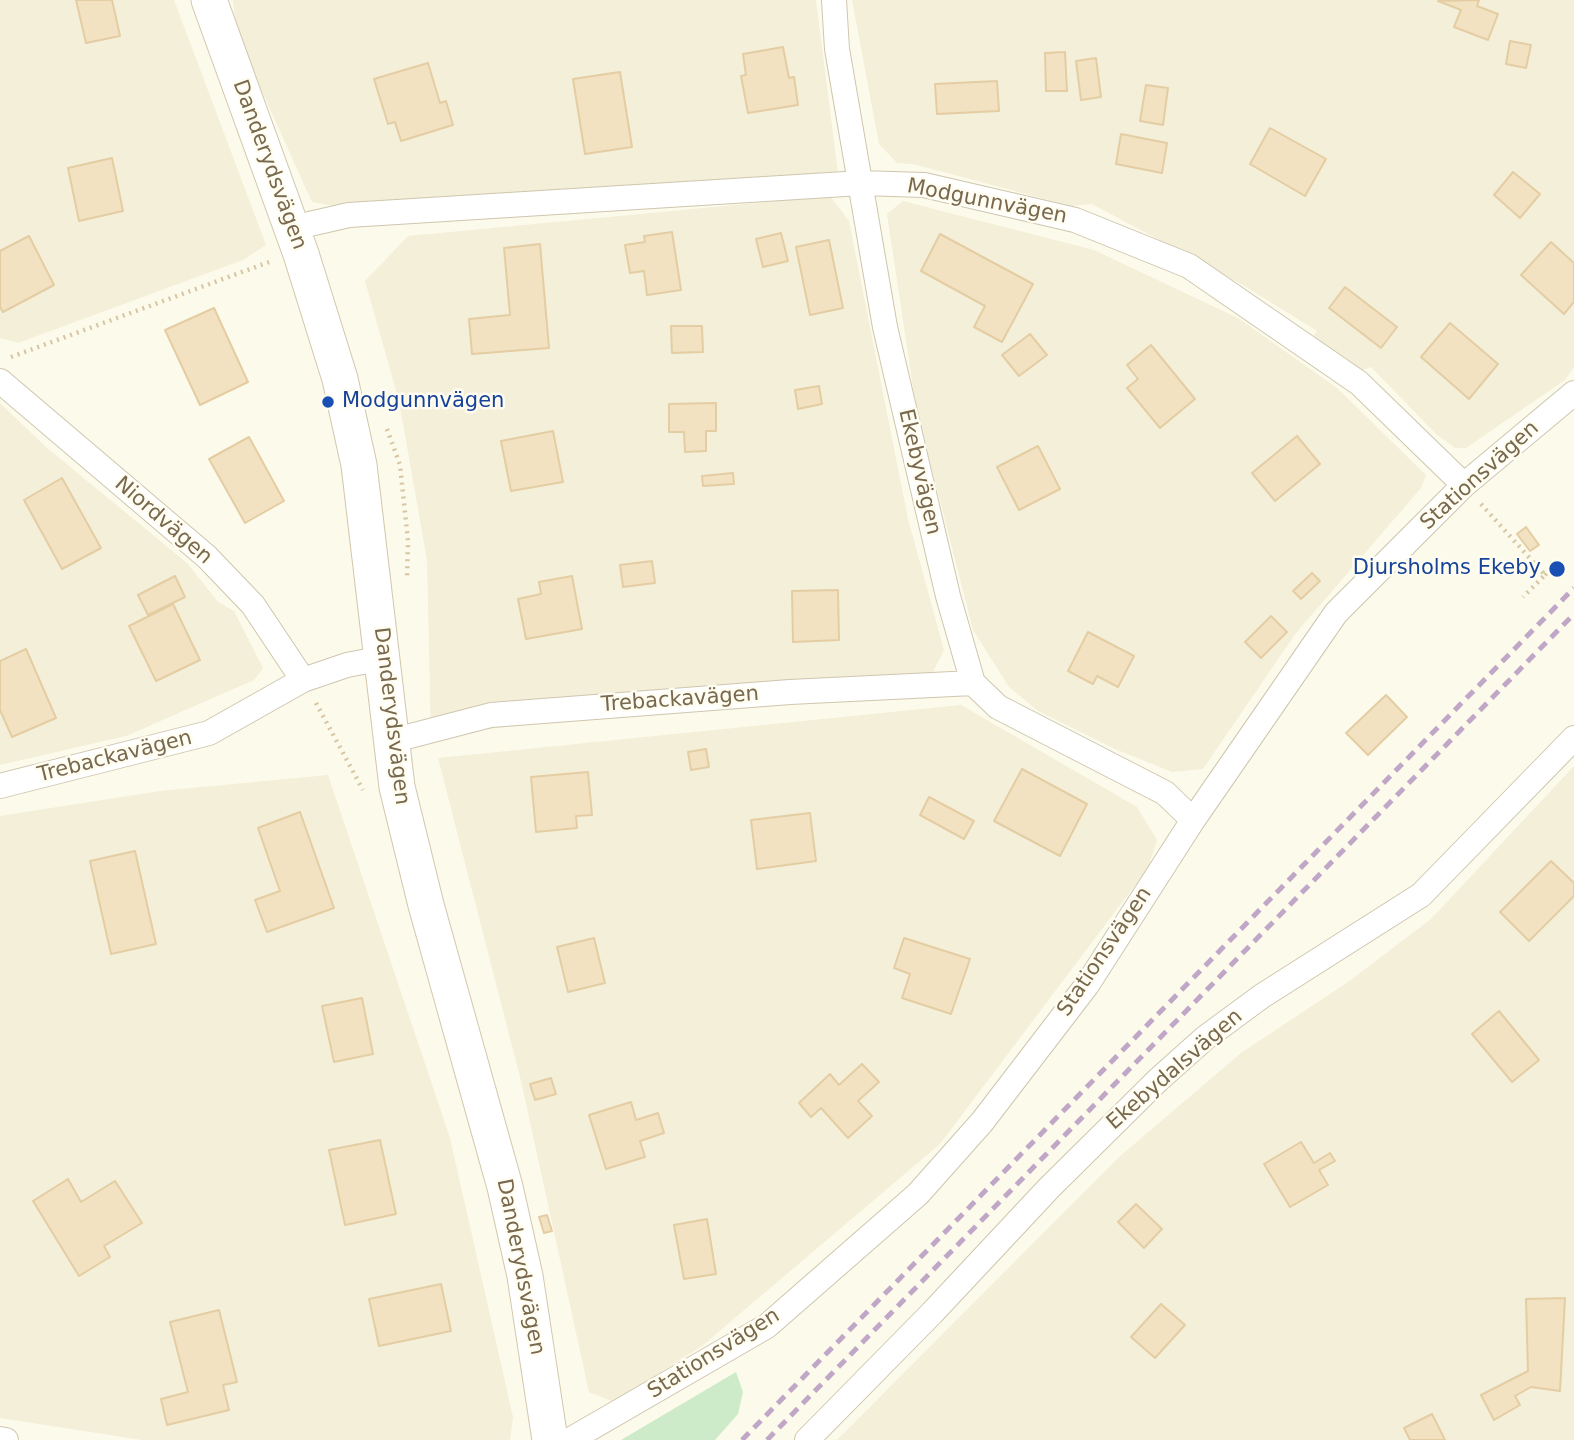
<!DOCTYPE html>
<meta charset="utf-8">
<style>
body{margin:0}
canvas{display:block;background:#fcfaea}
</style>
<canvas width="1574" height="1440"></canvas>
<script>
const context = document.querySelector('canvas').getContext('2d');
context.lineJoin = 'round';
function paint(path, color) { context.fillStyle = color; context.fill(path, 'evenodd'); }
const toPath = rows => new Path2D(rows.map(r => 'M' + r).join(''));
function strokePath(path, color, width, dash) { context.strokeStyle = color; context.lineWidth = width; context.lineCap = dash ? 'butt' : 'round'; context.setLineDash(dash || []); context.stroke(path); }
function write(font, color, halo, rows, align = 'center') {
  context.font = font + ' "DejaVu Sans",sans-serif'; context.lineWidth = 5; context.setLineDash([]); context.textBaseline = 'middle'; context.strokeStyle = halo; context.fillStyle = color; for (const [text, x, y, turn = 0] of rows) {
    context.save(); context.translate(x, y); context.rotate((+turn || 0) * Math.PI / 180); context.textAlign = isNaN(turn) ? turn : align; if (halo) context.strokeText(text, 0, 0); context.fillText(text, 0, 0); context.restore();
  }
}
paint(toPath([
 [0,0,174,0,266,245,243,260,18,343,0,338],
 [233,0,816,0,838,173,357,210,312,202,237,36],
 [852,0,1574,0,1574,367,1565,380,1466,448,1455,448,1436,434,1371,367,1360,371,1311,339,1317,331,1243,285,1092,204,1071,206,913,164,897,163,879,144],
 [830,196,849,221,908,519,944,650,931,676,431,736,427,560,399,401,365,281,408,236],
 [903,201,1094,250,1238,318,1337,388,1426,475,1421,488,1296,633,1203,769,1172,772,1115,749,1038,711,1009,687,973,630,916,407,887,214],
 [0,403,46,447,187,563,218,602,234,611,263,668,254,680,126,736,0,765],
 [961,705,1137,807,1157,840,1148,868,940,1144,702,1346,614,1402,589,1392,521,1081,438,758],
 [1574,766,1574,1440,837,1440,1119,1157,1241,1053,1348,982,1431,919],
 [328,775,450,1138,513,1417,510,1440,142,1440,0,1418,0,816,160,791]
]), '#f4efd9');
paint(toPath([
 [736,1372,743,1392,738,1414,715,1440,621,1440]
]), '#cdebc8');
const building = toPath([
 [76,0,112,0,120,36,86,43,76,0],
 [1479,0,1477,6,1498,14,1488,40,1454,27,1461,10,1438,1,1479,0],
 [1510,41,1531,45,1526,68,1506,64,1510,41],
 [783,47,789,78,794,77,798,105,748,113,741,76,746,75,743,54,783,47],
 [1065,52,1067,91,1046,91,1045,53,1065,52],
 [1096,58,1101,97,1081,100,1076,61,1096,58],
 [428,63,440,103,446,101,453,125,401,141,395,122,388,124,374,79,428,63],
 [620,72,632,147,585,154,573,79,620,72],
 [997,81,999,111,937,114,935,84,997,81],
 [1146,85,1168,88,1163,125,1140,121,1146,85],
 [1270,128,1326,159,1305,196,1250,164,1270,128],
 [1121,134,1167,143,1162,173,1116,164,1121,134],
 [112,158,123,211,79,221,68,168,112,158],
 [1513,172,1540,194,1520,218,1494,195,1513,172],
 [672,232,681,290,647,295,644,271,630,273,625,245,645,242,644,236,672,232],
 [781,233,788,261,763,267,756,239,781,233],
 [940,234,1033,284,1002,342,974,327,985,306,921,271,940,234],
 [29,236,54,285,3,312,0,307,0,251,29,236],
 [829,240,843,308,810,315,796,247,829,240],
 [1551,242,1574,263,1574,302,1564,314,1521,275,1551,242],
 [540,244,549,348,472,354,469,319,510,315,504,248,540,244],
 [1345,287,1397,327,1381,348,1329,308,1345,287],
 [214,308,248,382,200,405,165,330,214,308],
 [1450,323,1498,364,1469,399,1421,357,1450,323],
 [671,326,702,326,703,352,672,353,671,326],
 [1030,334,1047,355,1019,376,1002,355,1030,334],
 [1151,345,1195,399,1160,428,1127,388,1138,379,1127,365,1151,345],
 [819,386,822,404,798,409,795,390,819,386],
 [716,403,716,431,706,431,706,451,685,452,684,432,669,432,669,404,716,403],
 [553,431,563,482,511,491,501,441,553,431],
 [1297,436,1320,464,1275,501,1252,473,1297,436],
 [249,437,284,501,245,523,209,459,249,437],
 [1038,446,1060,489,1019,510,997,467,1038,446],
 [733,473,734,484,703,486,702,476,733,473],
 [62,478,101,548,62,569,24,500,62,478],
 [1526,527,1539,545,1530,551,1517,534,1526,527],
 [652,561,655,583,623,587,620,565,652,561],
 [1312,573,1320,581,1301,599,1293,591,1312,573],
 [175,576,185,597,148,615,138,595,175,576],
 [572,576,582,629,526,639,518,599,541,594,539,582,572,576],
 [838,590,839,640,793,642,792,591,838,590],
 [173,604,200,660,156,681,129,626,173,604],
 [1271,616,1287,632,1261,658,1245,642,1271,616],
 [1088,632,1134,656,1118,687,1097,676,1093,684,1068,671,1088,632],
 [26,649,56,718,12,737,0,710,0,661,26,649],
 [1386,695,1407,717,1368,755,1346,733,1386,695],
 [706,749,709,767,691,770,688,752,706,749],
 [1022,769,1087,804,1060,856,994,821,1022,769],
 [588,772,592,815,576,816,577,828,536,832,531,777,588,772],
 [929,797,974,821,964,839,920,815,929,797],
 [300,812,334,908,267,932,255,900,280,891,258,828,300,812],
 [810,813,816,861,757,869,751,820,810,813],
 [135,851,156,944,111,954,90,861,135,851],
 [1551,861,1574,883,1574,896,1529,941,1500,912,1551,861],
 [594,938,605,983,568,992,557,947,594,938],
 [904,938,970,959,951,1014,902,998,910,974,894,968,904,938],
 [362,998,373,1054,334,1062,322,1006,362,998],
 [1499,1011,1539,1060,1512,1082,1472,1034,1499,1011],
 [862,1064,879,1082,858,1101,872,1116,848,1138,821,1108,811,1117,799,1103,830,1074,839,1085,862,1064],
 [551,1078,556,1094,535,1100,530,1084,551,1078],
 [631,1102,636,1120,658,1113,664,1133,640,1141,645,1157,606,1169,589,1115,631,1102],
 [380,1140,396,1214,345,1225,329,1150,380,1140],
 [1301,1142,1314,1163,1330,1153,1335,1161,1319,1170,1328,1185,1290,1207,1264,1164,1301,1142],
 [68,1179,81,1202,115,1181,142,1223,104,1246,110,1257,79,1276,33,1201,68,1179],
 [1136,1204,1162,1229,1144,1248,1118,1222,1136,1204],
 [547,1215,552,1231,544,1233,539,1217,547,1215],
 [707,1219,716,1274,684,1279,674,1225,707,1219],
 [441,1284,451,1331,379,1346,369,1299,441,1284],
 [1565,1298,1560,1391,1531,1387,1515,1396,1520,1405,1494,1420,1481,1395,1528,1371,1526,1299,1565,1298],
 [1161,1304,1185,1325,1155,1358,1131,1337,1161,1304],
 [219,1310,237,1382,223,1385,229,1410,167,1425,161,1399,188,1392,170,1322,219,1310],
 [1432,1414,1445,1440,1410,1440,1404,1428,1432,1414]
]);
paint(building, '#f2e2c2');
strokePath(building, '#e4cda3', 2);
const street = toPath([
 [834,0,837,49,885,327,948,596,973,683,998,707,1165,793,1193,820],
 [292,228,349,215,861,183,924,185,1075,220,1189,266,1359,383,1464,485],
 [0,381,207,557,253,605,303,680],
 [391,741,491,715,790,692,973,683],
 [0,786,209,733,303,680,347,665,383,658],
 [0,1439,6,1440],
 [570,1440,767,1326,918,1194,982,1122,1087,985,1193,820,1336,613,1464,485,1574,393],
 [807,1440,932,1313,1049,1188,1158,1080,1205,1038,1262,996,1421,895,1574,738]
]);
const secondary = toPath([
 [209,0,301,254,340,379,359,465,397,787,426,905,505,1187,525,1276,550,1440]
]);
strokePath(street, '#cfc6af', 26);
strokePath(secondary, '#d2c7ad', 37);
strokePath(toPath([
 [11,357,272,261],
 [387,429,400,465,408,541,407,579],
 [1481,504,1545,575,1523,597],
 [1545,575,1558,561],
 [316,703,363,790]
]), '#d7c6a4', 4.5, [2, 5]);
strokePath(street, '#fff', 24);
strokePath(secondary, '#fff', 35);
strokePath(toPath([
 [742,1440,1574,588],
 [767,1440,1574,614]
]), '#c1a7c7', 5, [10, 7]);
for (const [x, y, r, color] of [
 [328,402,7,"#1a4fb4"],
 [1557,569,9,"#1a4fb4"]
]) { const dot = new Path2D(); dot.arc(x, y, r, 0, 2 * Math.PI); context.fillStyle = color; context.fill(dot); strokePath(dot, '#fffdf1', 2.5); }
write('21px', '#78684d', '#fffdf1', [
 ["Danderydsvägen",269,165,70],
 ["Modgunnvägen",987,202,11],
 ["Ekebyvägen",919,472,77],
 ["Stationsvägen",1480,476,-42],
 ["Niordvägen",163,521,41],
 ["Trebackavägen",680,700,-4],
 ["Danderydsvägen",391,716,83],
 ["Trebackavägen",115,757,-14],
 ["Stationsvägen",1105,952,-56],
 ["Ekebydalsvägen",1175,1070,-41],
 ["Danderydsvägen",520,1267,79],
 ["Stationsvägen",714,1354,-32]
]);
write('21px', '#164399', '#fffdf1', [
 ["Modgunnvägen",342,402],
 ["Djursholms Ekeby",1541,569,"right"]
], 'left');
</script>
